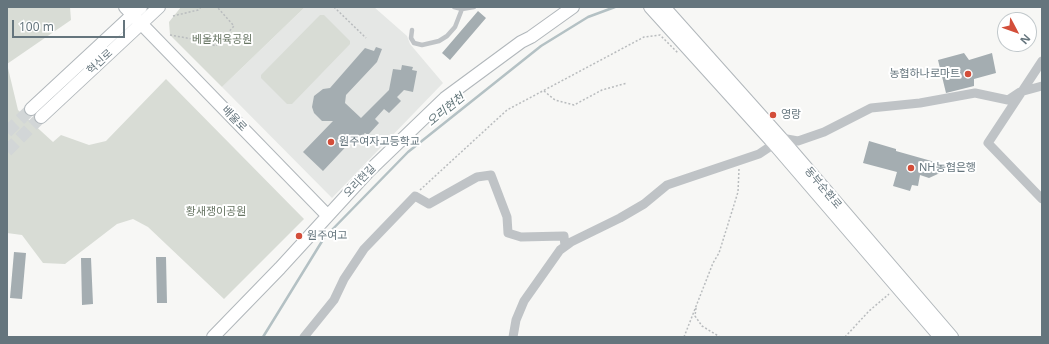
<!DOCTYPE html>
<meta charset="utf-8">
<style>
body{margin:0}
#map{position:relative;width:1049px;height:344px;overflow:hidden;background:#f7f7f5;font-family:"Noto Sans",sans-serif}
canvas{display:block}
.frame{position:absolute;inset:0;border:8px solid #65757d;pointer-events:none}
.north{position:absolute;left:997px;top:12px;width:40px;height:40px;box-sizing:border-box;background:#fff;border:1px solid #c1c8cb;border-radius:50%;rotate:131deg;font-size:11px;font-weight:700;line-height:16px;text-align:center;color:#65757d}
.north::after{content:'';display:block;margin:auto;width:14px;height:18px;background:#d34e3a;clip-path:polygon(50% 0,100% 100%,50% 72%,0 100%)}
.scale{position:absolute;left:12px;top:20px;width:113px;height:18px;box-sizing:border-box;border:2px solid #65757d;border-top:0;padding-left:5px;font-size:12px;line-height:14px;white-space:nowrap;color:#65757d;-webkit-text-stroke:3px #fff;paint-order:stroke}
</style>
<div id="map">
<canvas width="1049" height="344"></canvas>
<div class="frame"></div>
<div class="north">N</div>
<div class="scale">100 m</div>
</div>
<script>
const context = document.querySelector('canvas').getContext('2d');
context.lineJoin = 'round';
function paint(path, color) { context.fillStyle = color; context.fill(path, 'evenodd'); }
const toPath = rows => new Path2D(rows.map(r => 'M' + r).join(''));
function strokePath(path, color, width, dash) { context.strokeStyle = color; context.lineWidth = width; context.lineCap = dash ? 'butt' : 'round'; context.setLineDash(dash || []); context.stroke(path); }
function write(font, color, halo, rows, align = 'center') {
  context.font = font + ' "Noto Sans","Noto Sans KR",sans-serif'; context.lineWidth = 4; context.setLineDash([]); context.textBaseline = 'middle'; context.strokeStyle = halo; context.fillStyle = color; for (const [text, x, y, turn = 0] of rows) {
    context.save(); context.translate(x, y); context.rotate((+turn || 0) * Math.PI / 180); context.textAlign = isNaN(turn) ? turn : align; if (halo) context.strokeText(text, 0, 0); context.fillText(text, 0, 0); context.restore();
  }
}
paint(toPath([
 [305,7,374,7,407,36,410,44,443,83,332,198,222,87]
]), '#e5e7e5');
paint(toPath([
 [7,7,70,7,71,20,7,64,18,110,53,142,61,135,89,145,106,141,166,79,304,219,224,299,148,227,133,219,117,224,65,264,43,263,22,235,7,233],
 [181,7,305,7,222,87,170,35,169,22],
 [320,15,324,15,350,41,350,44,292,104,287,104,261,78,261,75]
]), '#d8dcd5');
strokePath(toPath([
 [263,337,324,238,408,152,541,46,588,17,615,7]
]), '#b4c1c4', 2.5);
paint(toPath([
 [478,11,486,18,450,60,442,53],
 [376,47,382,49,377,62,346,95,345,103,361,118,389,90,393,69,401,70,402,65,413,67,412,70,417,71,413,92,404,90,397,97,401,101,389,113,384,109,375,119,379,123,368,135,365,133,358,140,355,137,323,171,303,152,333,121,322,121,314,113,312,107,314,96,323,89,330,88,365,48,374,51],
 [964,53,969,60,992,53,996,73,974,79,974,86,946,93,938,60],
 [869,141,896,149,896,151,942,164,940,173,929,178,920,175,918,186,912,185,910,191,893,186,897,172,863,163],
 [14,252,26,253,22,299,10,298],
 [156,257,166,257,167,303,157,303],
 [81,258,91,258,93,304,82,305]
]), '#a4adb1');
strokePath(toPath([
 [7,132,31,109],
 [7,151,41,117]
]), '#d2d6d7', 12, [12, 6]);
const secondary = toPath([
 [125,7,327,215],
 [650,7,774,144,940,337],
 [664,7,781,138,952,337],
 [31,109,141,7],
 [41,117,159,7],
 [213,337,280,268,368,172,445,98,521,42,531,37,573,7]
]);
strokePath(secondary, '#b1b7bb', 14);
strokePath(toPath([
 [334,7,366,38],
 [173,16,198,10,201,7],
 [170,35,198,40,216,46,234,26,217,7],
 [544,91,555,100,574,105,602,90,627,83],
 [420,190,507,110,644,37,660,35,678,53],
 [696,308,695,316,702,326,720,337],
 [684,337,713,263,719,253,738,192,739,169],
 [845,337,869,311,889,294]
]), '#b9bcbe', 1.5, [2, 2]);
strokePath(toPath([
 [454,7,462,9,474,7],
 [412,30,411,38,414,43,422,45,439,41,447,36,455,27,462,9]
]), '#bfc3c6', 4.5);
strokePath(toPath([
 [1042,61,988,143,1042,199],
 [781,138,798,141,824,132,871,108,920,103,975,93,1008,100,1020,92,1042,86],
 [304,337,334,300,344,279,364,249,415,196,429,204,477,177,491,175,507,217,508,233,521,237,564,236,565,246],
 [513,337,516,320,524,301,560,250,571,242,620,218,644,204,667,185,759,154,774,144]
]), '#bfc3c6', 9);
strokePath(secondary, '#fff', 12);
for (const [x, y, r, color] of [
 [968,74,4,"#d34e3a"],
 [773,115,4,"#d34e3a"],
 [331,142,4,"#d34e3a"],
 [911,168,4,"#d34e3a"],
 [299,236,4,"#d34e3a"]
]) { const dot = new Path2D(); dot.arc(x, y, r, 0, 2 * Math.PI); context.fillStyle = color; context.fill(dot); strokePath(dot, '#fff', 1.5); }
write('11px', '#687664', '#fff', [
 ["베울채육공원",222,40],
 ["황새쟁이공원",216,212]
]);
write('11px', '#65757d', '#fff', [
 ["혁신로",100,62,-43],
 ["배울로",234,119,46],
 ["오리현길",360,181,-46],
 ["동부순환로",823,188,50]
]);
write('11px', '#65757d', '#fff', [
 ["농협하나로마트",960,74,"right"],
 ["영랑",781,115],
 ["원주여자고등학교",339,142],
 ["NH농협은행",919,168],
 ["원주여고",307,236]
], 'left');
write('italic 12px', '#607478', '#fff', [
 ["오리현천",446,110,-39]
]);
</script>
